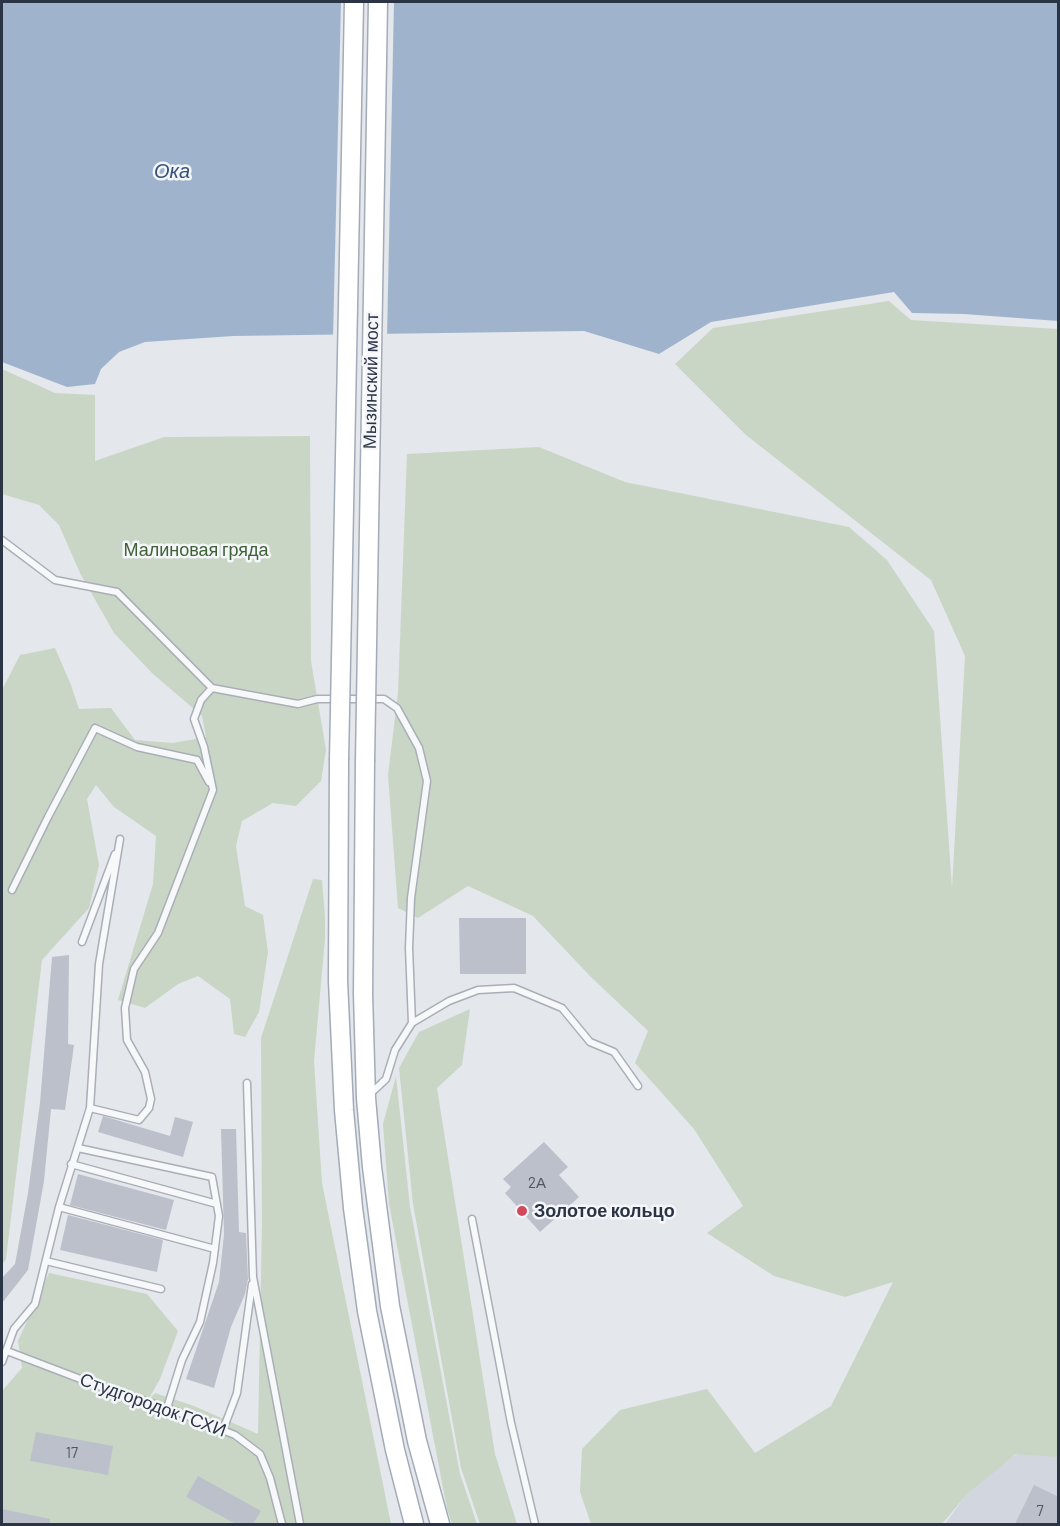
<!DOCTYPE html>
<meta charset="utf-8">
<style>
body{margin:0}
#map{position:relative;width:1060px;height:1526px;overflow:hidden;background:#e4e7ec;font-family:Barlow,sans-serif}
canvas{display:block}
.frame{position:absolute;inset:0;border:3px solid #2b3445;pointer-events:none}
</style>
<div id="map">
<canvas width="1060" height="1526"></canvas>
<div class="frame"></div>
</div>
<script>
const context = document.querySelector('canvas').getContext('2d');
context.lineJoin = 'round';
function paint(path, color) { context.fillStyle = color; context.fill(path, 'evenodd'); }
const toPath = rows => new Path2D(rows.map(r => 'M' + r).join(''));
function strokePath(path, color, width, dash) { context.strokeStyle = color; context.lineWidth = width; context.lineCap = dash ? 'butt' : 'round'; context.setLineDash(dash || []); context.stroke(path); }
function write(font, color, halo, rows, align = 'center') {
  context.font = font + ' Barlow,sans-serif'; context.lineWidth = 5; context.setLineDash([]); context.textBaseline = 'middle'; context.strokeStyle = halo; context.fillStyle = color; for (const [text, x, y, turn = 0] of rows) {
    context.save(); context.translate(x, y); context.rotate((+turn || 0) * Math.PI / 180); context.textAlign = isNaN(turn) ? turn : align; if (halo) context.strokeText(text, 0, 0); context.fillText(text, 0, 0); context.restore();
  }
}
paint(toPath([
 [1058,1450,1058,1524,945,1524,978,1478,1019,1453]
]), '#d2d6de');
paint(toPath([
 [889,301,911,320,1058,329,1058,1457,1016,1454,967,1494,942,1524,591,1524,580,1492,582,1449,620,1410,707,1389,755,1453,831,1406,893,1282,845,1297,774,1276,707,1233,743,1206,694,1129,635,1063,648,1031,590,976,533,916,468,886,418,918,398,908,388,775,398,693,407,454,539,447,625,482,849,527,887,560,934,631,952,888,965,656,931,580,746,435,675,364,713,328],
 [2,369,55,393,95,395,95,461,164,437,310,436,311,661,326,750,321,781,296,806,273,803,242,821,236,846,245,906,263,915,268,952,259,1012,245,1037,234,1034,230,999,198,976,178,984,145,1008,118,1000,153,884,156,836,114,807,96,785,87,799,99,865,89,908,42,960,6,1259,2,1265,2,690,20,655,55,648,71,685,79,709,111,708,135,740,173,743,206,737,202,716,152,673,114,633,80,573,59,525,39,505,2,494],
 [313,879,322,880,325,917,325,939,314,1061,322,1183,391,1524,2,1524,2,1391,22,1368,18,1341,49,1273,147,1294,178,1331,160,1379,147,1402,155,1393,194,1406,258,1434,262,1224,261,1038],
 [470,1009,462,1065,437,1088,495,1454,517,1524,480,1524,461,1468,413,1204,399,1068,419,1032],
 [396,1076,410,1207,460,1474,477,1524,452,1524,447,1509,389,1204,383,1124]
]), '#c9d6c5');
paint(toPath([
 [2,2,1058,2,1058,321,964,314,912,313,894,292,711,322,659,354,584,331,233,336,145,342,119,352,101,369,95,384,67,387,2,362]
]), '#9fb4cc');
paint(toPath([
 [341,2,394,2,387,337,333,338]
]), '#e4e7ec');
paint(toPath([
 [459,918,526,918,526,974,460,974],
 [69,955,68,1044,74,1045,65,1110,51,1109,44,1181,28,1270,2,1303,2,1278,15,1264,28,1193,40,1103,52,957],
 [103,1116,170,1136,175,1117,193,1122,183,1157,98,1132],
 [221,1129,236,1129,239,1232,246,1233,248,1279,245,1294,231,1327,214,1388,186,1379,219,1282,224,1234],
 [544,1142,568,1167,559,1175,579,1197,540,1232,505,1193,511,1187,503,1179],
 [78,1174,174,1200,166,1230,70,1205],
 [68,1215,163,1240,157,1272,60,1250],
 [36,1432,113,1446,108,1475,30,1461],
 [198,1476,261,1511,253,1524,236,1524,186,1497],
 [1034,1485,1059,1497,1059,1524,1015,1524],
 [2,1509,50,1519,50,1524,2,1524]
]), '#bbc0ca');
const lane = toPath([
 [2,540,55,580,117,592,212,688,298,704,317,699,384,699,397,708,419,748,427,781,411,898,409,948,412,1023],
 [12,890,48,817,95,728,137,747,197,760,209,782],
 [82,942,115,854],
 [247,1083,253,1277,300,1524],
 [369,1095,386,1079,395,1050,412,1023,449,1001,478,990,514,988,562,1008,590,1042,614,1052,638,1086],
 [90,1108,139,1120,149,1108,151,1099,145,1072,127,1040,125,1008,134,969,158,933,213,790,204,747,194,719,201,700,212,688],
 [78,1148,212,1177,219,1216,213,1263,200,1322,182,1360,167,1408],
 [71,1164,217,1204],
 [59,1207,215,1249],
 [472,1219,511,1423,535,1524],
 [46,1261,161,1289],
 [7,1351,96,1385,167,1408,235,1435,260,1454,270,1478,282,1524],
 [2,1362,14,1329,35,1304,59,1207,90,1108,99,964,120,839],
 [223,1430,237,1393,252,1284]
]);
const primary = toPath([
 [339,760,338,981,344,1110,353,1208,367,1311,395,1450,414,1524],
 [365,761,363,994,366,1098,372,1167,390,1306,417,1441,440,1524]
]);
strokePath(lane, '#a9aeb7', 9);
strokePath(primary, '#a3abb8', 21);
strokePath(lane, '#f7f8fa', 6);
strokePath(primary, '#fff', 18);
const primaryBridge = toPath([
 [339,760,354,2],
 [365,761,378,2]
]);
strokePath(primaryBridge, '#a3abb8', 21, []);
strokePath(primaryBridge, '#fff', 18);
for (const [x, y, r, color] of [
 [522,1211,6,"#d1495b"]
]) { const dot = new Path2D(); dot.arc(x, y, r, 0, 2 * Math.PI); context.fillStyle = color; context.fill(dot); strokePath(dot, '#f4f6f9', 2); }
write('15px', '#4f5766', null, [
 ["2А",537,1183],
 ["17",72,1453],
 ["7",1040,1511]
]);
write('18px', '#2b3445', '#f4f6f9', [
 ["Мызинский мост",371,381,-89],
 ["Студгородок ГСХИ",153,1405,20]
]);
write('18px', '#3f6138', '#f4f6f9', [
 ["Малиновая гряда",196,550]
]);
write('bold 18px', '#2b3445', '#f4f6f9', [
 ["Золотое кольцо",534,1211]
], 'left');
write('italic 20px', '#34527a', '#f4f6f9', [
 ["Ока",172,171]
]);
</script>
